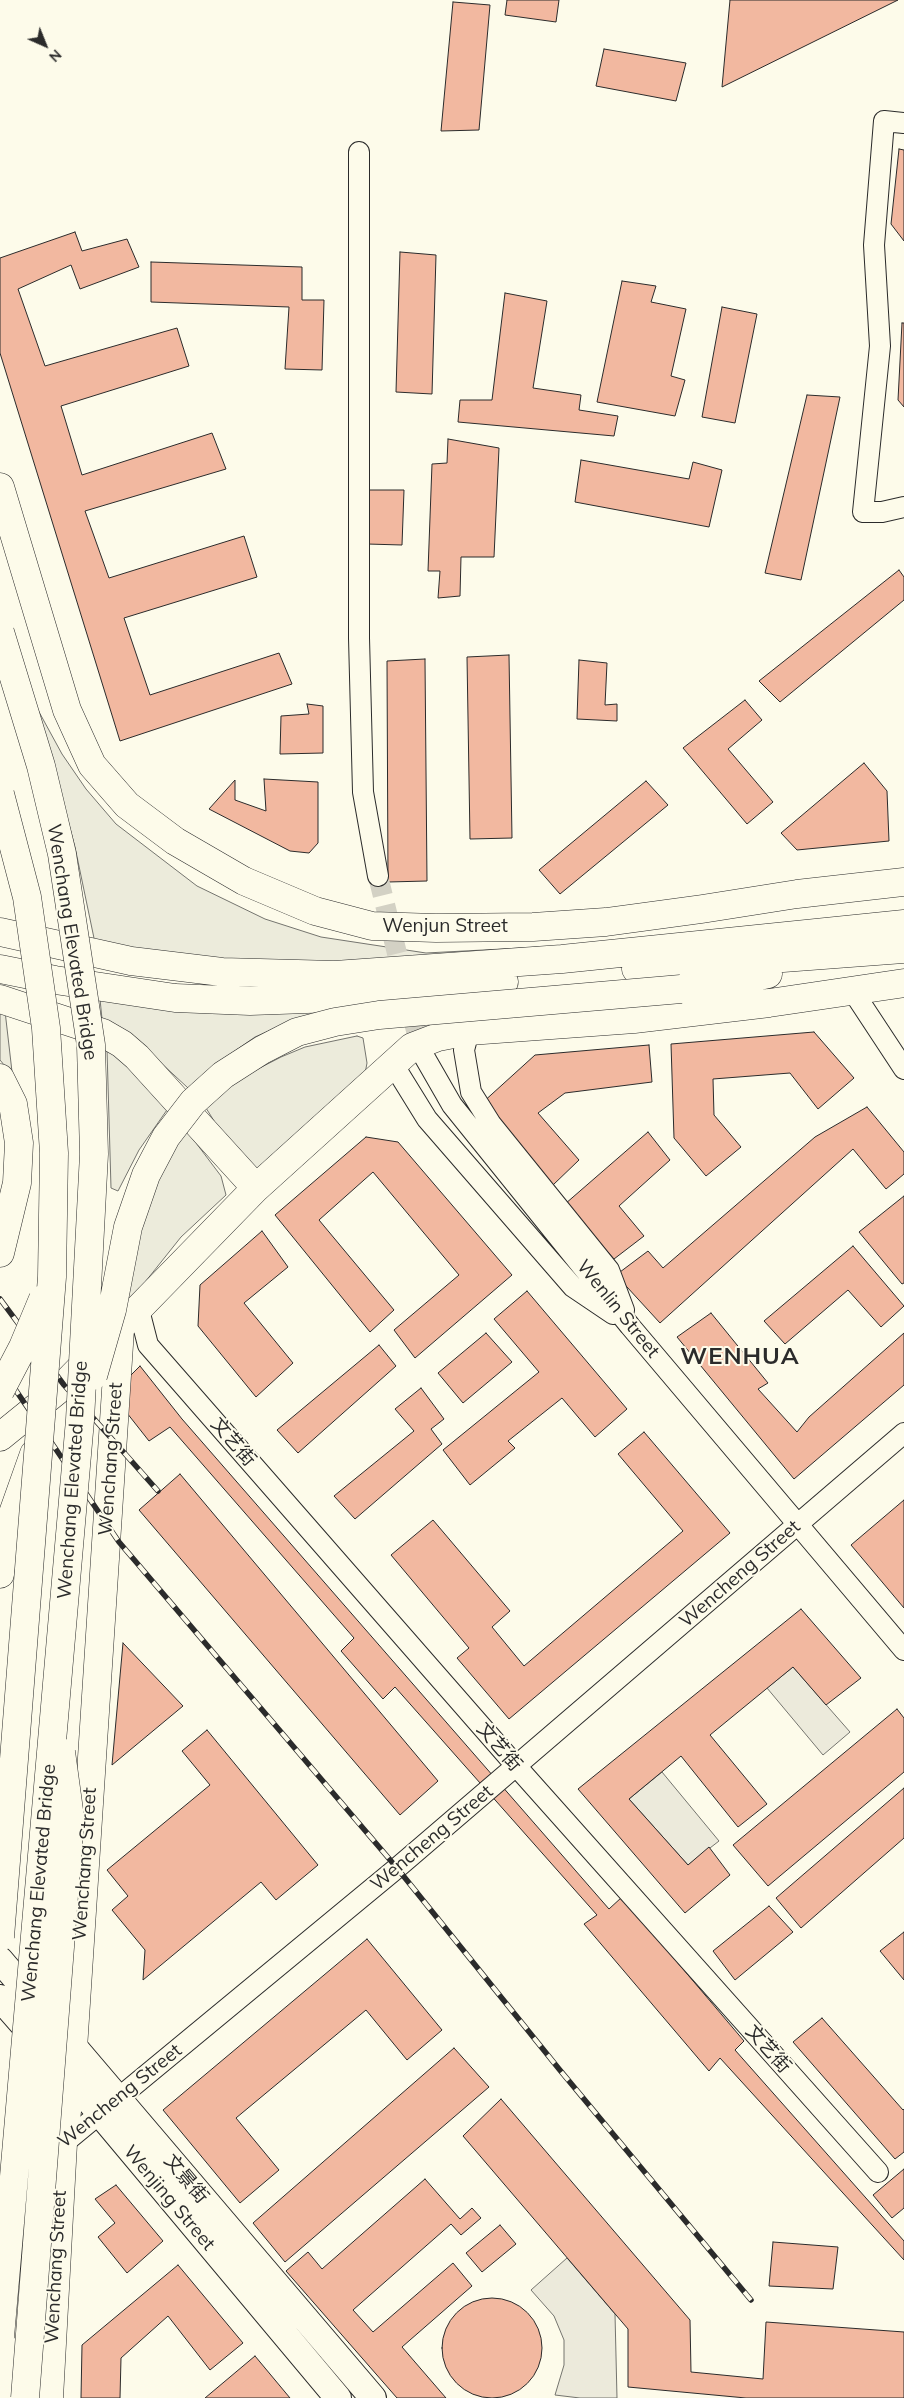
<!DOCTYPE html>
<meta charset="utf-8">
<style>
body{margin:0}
#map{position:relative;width:904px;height:2398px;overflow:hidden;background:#fdfbea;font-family:Mulish,sans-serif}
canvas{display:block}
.north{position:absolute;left:20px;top:20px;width:50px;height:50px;-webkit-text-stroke:4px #fdfbea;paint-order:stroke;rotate:136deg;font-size:14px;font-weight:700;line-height:20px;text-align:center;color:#2b2b2b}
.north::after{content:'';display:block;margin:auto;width:18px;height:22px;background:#2b2b2b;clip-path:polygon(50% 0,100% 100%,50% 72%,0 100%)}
</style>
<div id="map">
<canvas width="904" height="2398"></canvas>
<div class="north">N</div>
</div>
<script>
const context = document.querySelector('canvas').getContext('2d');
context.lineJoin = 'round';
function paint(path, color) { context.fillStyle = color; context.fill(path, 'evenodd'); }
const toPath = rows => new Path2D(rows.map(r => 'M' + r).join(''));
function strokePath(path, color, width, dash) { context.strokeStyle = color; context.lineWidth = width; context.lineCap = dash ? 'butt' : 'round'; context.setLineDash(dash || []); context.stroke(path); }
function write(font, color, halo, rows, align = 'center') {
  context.font = font + ' Mulish,"Noto Sans SC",sans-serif'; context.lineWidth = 4; context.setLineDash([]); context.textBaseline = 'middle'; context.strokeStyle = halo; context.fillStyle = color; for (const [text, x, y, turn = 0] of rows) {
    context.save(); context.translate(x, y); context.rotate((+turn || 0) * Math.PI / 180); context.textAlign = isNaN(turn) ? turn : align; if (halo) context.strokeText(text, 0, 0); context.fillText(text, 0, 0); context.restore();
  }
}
const green = toPath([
 [38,710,62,754,86,789,116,824,197,886,265,919,321,937,426,953,540,947,345,963,258,966,95,943,75,847,38,710],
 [100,999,382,1006,298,1018,255,1037,219,1062,188,1088,146,1049,102,1019,100,999],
 [0,1010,5,1011,14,1089,5,1066,0,1060,0,1010],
 [357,1036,363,1038,367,1063,364,1079,258,1172,234,1153,206,1108,222,1092,250,1073,281,1057,305,1047,357,1036],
 [107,1050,130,1065,169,1107,139,1150,118,1191,111,1188,107,1050],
 [187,1131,221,1176,226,1195,181,1237,122,1311,126,1249,160,1170,187,1131]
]);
paint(green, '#ecebdb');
strokePath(green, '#74746e', 1);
const parking = toPath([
 [793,1667,850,1732,823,1755,767,1688,793,1667],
 [662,1772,719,1841,688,1865,629,1799,662,1772],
 [567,2258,615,2314,617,2398,580,2398,555,2395,564,2365,564,2340,554,2316,531,2290,567,2258]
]);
paint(parking, '#eceadb');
strokePath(parking, '#74746e', 1);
const building = toPath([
 [507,0,559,0,556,22,505,15,507,0],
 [730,0,898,0,722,87,730,0],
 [453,2,490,5,479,130,441,131,453,2],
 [604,49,686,63,676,101,596,86,604,49],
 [899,149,904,150,904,241,891,224,899,149],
 [75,232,82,251,127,239,139,267,80,289,71,265,18,289,45,366,177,328,189,366,61,406,82,475,212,433,226,469,85,511,109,578,244,536,257,577,124,618,150,695,279,653,292,684,120,741,0,353,0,258,75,232],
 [400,252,436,255,432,394,396,392,400,252],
 [151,262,302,267,302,300,324,300,322,370,285,369,289,307,151,302,151,262],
 [622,281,656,286,651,302,686,309,671,376,685,380,675,416,597,402,622,281],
 [505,293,547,301,533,388,581,395,579,410,618,416,614,436,458,422,460,400,492,400,505,293],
 [722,307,757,314,735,423,702,417,722,307],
 [902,323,904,323,904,407,898,400,902,323],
 [807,395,840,397,801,580,765,573,807,395],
 [448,439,499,448,494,557,461,557,460,596,438,598,440,571,428,571,432,464,447,463,448,439],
 [581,460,689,479,693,462,722,470,709,527,575,502,581,460],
 [368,490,404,490,402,545,367,544,368,490],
 [899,570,904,577,904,600,780,702,759,681,899,570],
 [509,655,512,838,470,839,467,657,509,655],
 [425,659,427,881,388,882,387,661,425,659],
 [579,660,607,663,605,705,617,704,617,721,577,719,579,660],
 [745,700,762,720,728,749,773,802,747,824,683,748,745,700],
 [307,704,323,706,323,753,280,754,281,716,309,714,307,704],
 [864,763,887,791,889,841,797,850,781,833,864,763],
 [264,779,318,782,318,843,309,853,290,851,209,809,235,780,235,800,266,811,264,779],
 [646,781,668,805,560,894,539,870,646,781],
 [814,1032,854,1078,818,1109,790,1073,713,1079,714,1115,741,1147,706,1176,674,1138,671,1044,814,1032],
 [649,1045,652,1082,565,1093,538,1113,579,1160,553,1185,481,1104,535,1055,649,1045],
 [867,1107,904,1152,904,1174,886,1189,853,1149,660,1323,616,1275,648,1251,663,1268,815,1137,867,1107],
 [648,1132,670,1160,619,1206,644,1236,614,1259,565,1204,648,1132],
 [366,1137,398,1142,512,1275,415,1358,394,1330,459,1275,373,1172,319,1220,394,1310,370,1332,275,1215,366,1137],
 [904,1196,904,1283,902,1284,859,1232,904,1196],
 [262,1231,288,1267,244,1303,293,1363,256,1397,198,1326,200,1285,262,1231],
 [853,1246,904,1306,881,1327,848,1290,785,1344,764,1321,853,1246],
 [527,1291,627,1409,595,1437,562,1398,508,1441,515,1448,470,1485,443,1450,539,1372,494,1319,527,1291],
 [711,1313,768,1383,758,1389,797,1432,809,1417,904,1333,904,1385,794,1479,677,1337,711,1313],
 [486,1333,512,1362,463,1403,438,1373,486,1333],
 [379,1345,396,1366,298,1453,277,1430,379,1345],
 [140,1366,182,1419,609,1909,622,1897,744,2041,735,2050,904,2241,904,2260,720,2058,709,2071,584,1924,597,1915,395,1687,383,1699,341,1651,354,1638,170,1427,149,1441,112,1394,140,1366],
 [421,1388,444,1419,431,1429,442,1444,355,1519,334,1496,414,1431,395,1409,421,1388],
 [644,1432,730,1533,509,1719,457,1658,469,1648,391,1555,433,1520,510,1611,492,1627,524,1666,683,1531,618,1454,644,1432],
 [180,1474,438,1781,400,1815,139,1510,180,1474],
 [904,1500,904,1608,851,1545,904,1500],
 [801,1609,861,1678,826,1705,793,1667,710,1735,767,1804,738,1827,681,1756,629,1799,688,1865,709,1847,730,1875,685,1913,578,1789,801,1609],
 [123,1643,183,1706,112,1765,123,1643],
 [897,1709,904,1718,904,1772,768,1886,733,1845,897,1709],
 [207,1730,318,1865,276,1900,261,1882,143,1980,145,1950,112,1910,128,1896,107,1870,210,1785,182,1751,207,1730],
 [904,1788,904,1838,801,1928,776,1898,904,1788],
 [769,1906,793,1932,735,1980,713,1951,769,1906],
 [904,1932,904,1980,880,1951,904,1932],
 [367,1939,442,2030,407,2060,366,2010,236,2118,279,2170,240,2203,163,2110,367,1939],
 [822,2018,903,2110,904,2109,904,2152,895,2159,793,2042,822,2018],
 [454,2048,489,2087,285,2262,253,2223,454,2048],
 [501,2099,690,2320,691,2372,763,2379,766,2322,904,2332,904,2398,746,2398,628,2387,628,2329,463,2136,501,2099],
 [904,2169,904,2208,892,2218,873,2195,904,2169],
 [425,2179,460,2219,472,2208,481,2218,461,2235,451,2224,353,2310,373,2332,453,2263,472,2286,402,2347,446,2398,397,2398,286,2271,308,2252,322,2269,425,2179],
 [116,2185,163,2241,127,2273,98,2237,115,2223,95,2199,116,2185],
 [500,2225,516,2244,482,2272,466,2253,500,2225],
 [773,2242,838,2247,833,2289,769,2286,773,2242],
 [178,2265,243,2343,210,2370,168,2316,121,2358,120,2398,81,2398,82,2345,178,2265],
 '442 2348a50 50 0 1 1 100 0a50 50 0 1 1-100 0Z',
 [255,2356,290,2398,205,2398,255,2356]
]);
paint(building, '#f2b8a0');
strokePath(building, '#2b2b2b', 1);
strokePath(toPath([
 [378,876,421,1051]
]), '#d3d1c4', 20, [20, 10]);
const minor = toPath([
 [904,123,884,121,874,245,880,346,863,512,882,512,904,507],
 [359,152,359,638,363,792,378,876],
 [852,990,904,1069],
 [469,1031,464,1050,471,1092,491,1124,609,1270,624,1310],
 [421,1051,452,1105,630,1326,904,1650],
 [393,1064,427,1119,573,1287,613,1314],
 [139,1310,148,1345,517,1767,878,2172],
 [58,2148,397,1868,904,1433]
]);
const major = toPath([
 [0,1960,373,2398],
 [0,1998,71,2079,338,2398]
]);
const highway = toPath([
 [0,487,67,710,92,765,127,805,175,841,244,881,315,911,372,926,436,928,533,927,606,922,702,909,797,894,904,882],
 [0,932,131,961,222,972,335,975,562,959,904,924],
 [0,969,55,980,175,998,250,1001,335,998,504,982],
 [636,969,904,949],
 [681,989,726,983,768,974],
 [0,999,103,1033,122,1044,137,1057,256,1188],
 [0,1078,13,1104,19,1143,17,1183,0,1253],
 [0,1437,64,1385,256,1188,412,1047,438,1037,469,1031,634,1019,769,1003,904,983],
 [0,1574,7,1530,34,1454],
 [49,2398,63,2143,71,2079,120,1329]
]);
strokePath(minor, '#2b2b2b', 22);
strokePath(major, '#2b2b2b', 28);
strokePath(highway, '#2b2b2b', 29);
strokePath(minor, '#fdfbea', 20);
strokePath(major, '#fdfbea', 26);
strokePath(highway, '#fdfbea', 28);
const rail = toPath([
 [0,1299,64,1385,158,1491],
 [0,1367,119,1542,397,1868,559,2069,751,2300]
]);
strokePath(rail, '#2b2b2b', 5.5);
strokePath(rail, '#fdfbea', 4, [11]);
const highwayBridge = toPath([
 [0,632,41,766,62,854,91,1045,94,1154,80,1420,0,2337],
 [0,794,27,897,46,1028,54,1153,52,1277,0,1937],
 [93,1376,112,1310,128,1227,146,1175,166,1137,193,1102,223,1075,262,1050,297,1032,335,1022,379,1015,681,989],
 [0,1391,23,1347,43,1299],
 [25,2398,70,1818,61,1752]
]);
strokePath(highwayBridge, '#2b2b2b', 29, []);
strokePath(highwayBridge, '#fdfbea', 28);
write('19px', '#2b2b2b', '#fdfbea', [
 ["Wenjun Street",445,926],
 ["Wenchang Elevated Bridge",72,942,81],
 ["Wenlin Street",618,1309,51],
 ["文艺街",233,1442,49],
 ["Wenchang Street",111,1459,-86],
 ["Wenchang Elevated Bridge",73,1480,-86],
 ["Wencheng Street",740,1574,-41],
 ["文艺街",499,1747,49],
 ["Wencheng Street",432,1838,-40],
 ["Wenchang Street",85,1864,-86],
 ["Wenchang Elevated Bridge",39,1883,-85],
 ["文艺街",768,2049,48],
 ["Wencheng Street",120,2096,-39],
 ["文景街",186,2179,50],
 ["Wenjing Street",169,2198,50],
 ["Wenchang Street",56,2267,-87]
]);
context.letterSpacing = '1px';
write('bold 24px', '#2b2b2b', '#fdfbea', [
 ["WENHUA",740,1357]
]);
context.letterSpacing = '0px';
</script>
